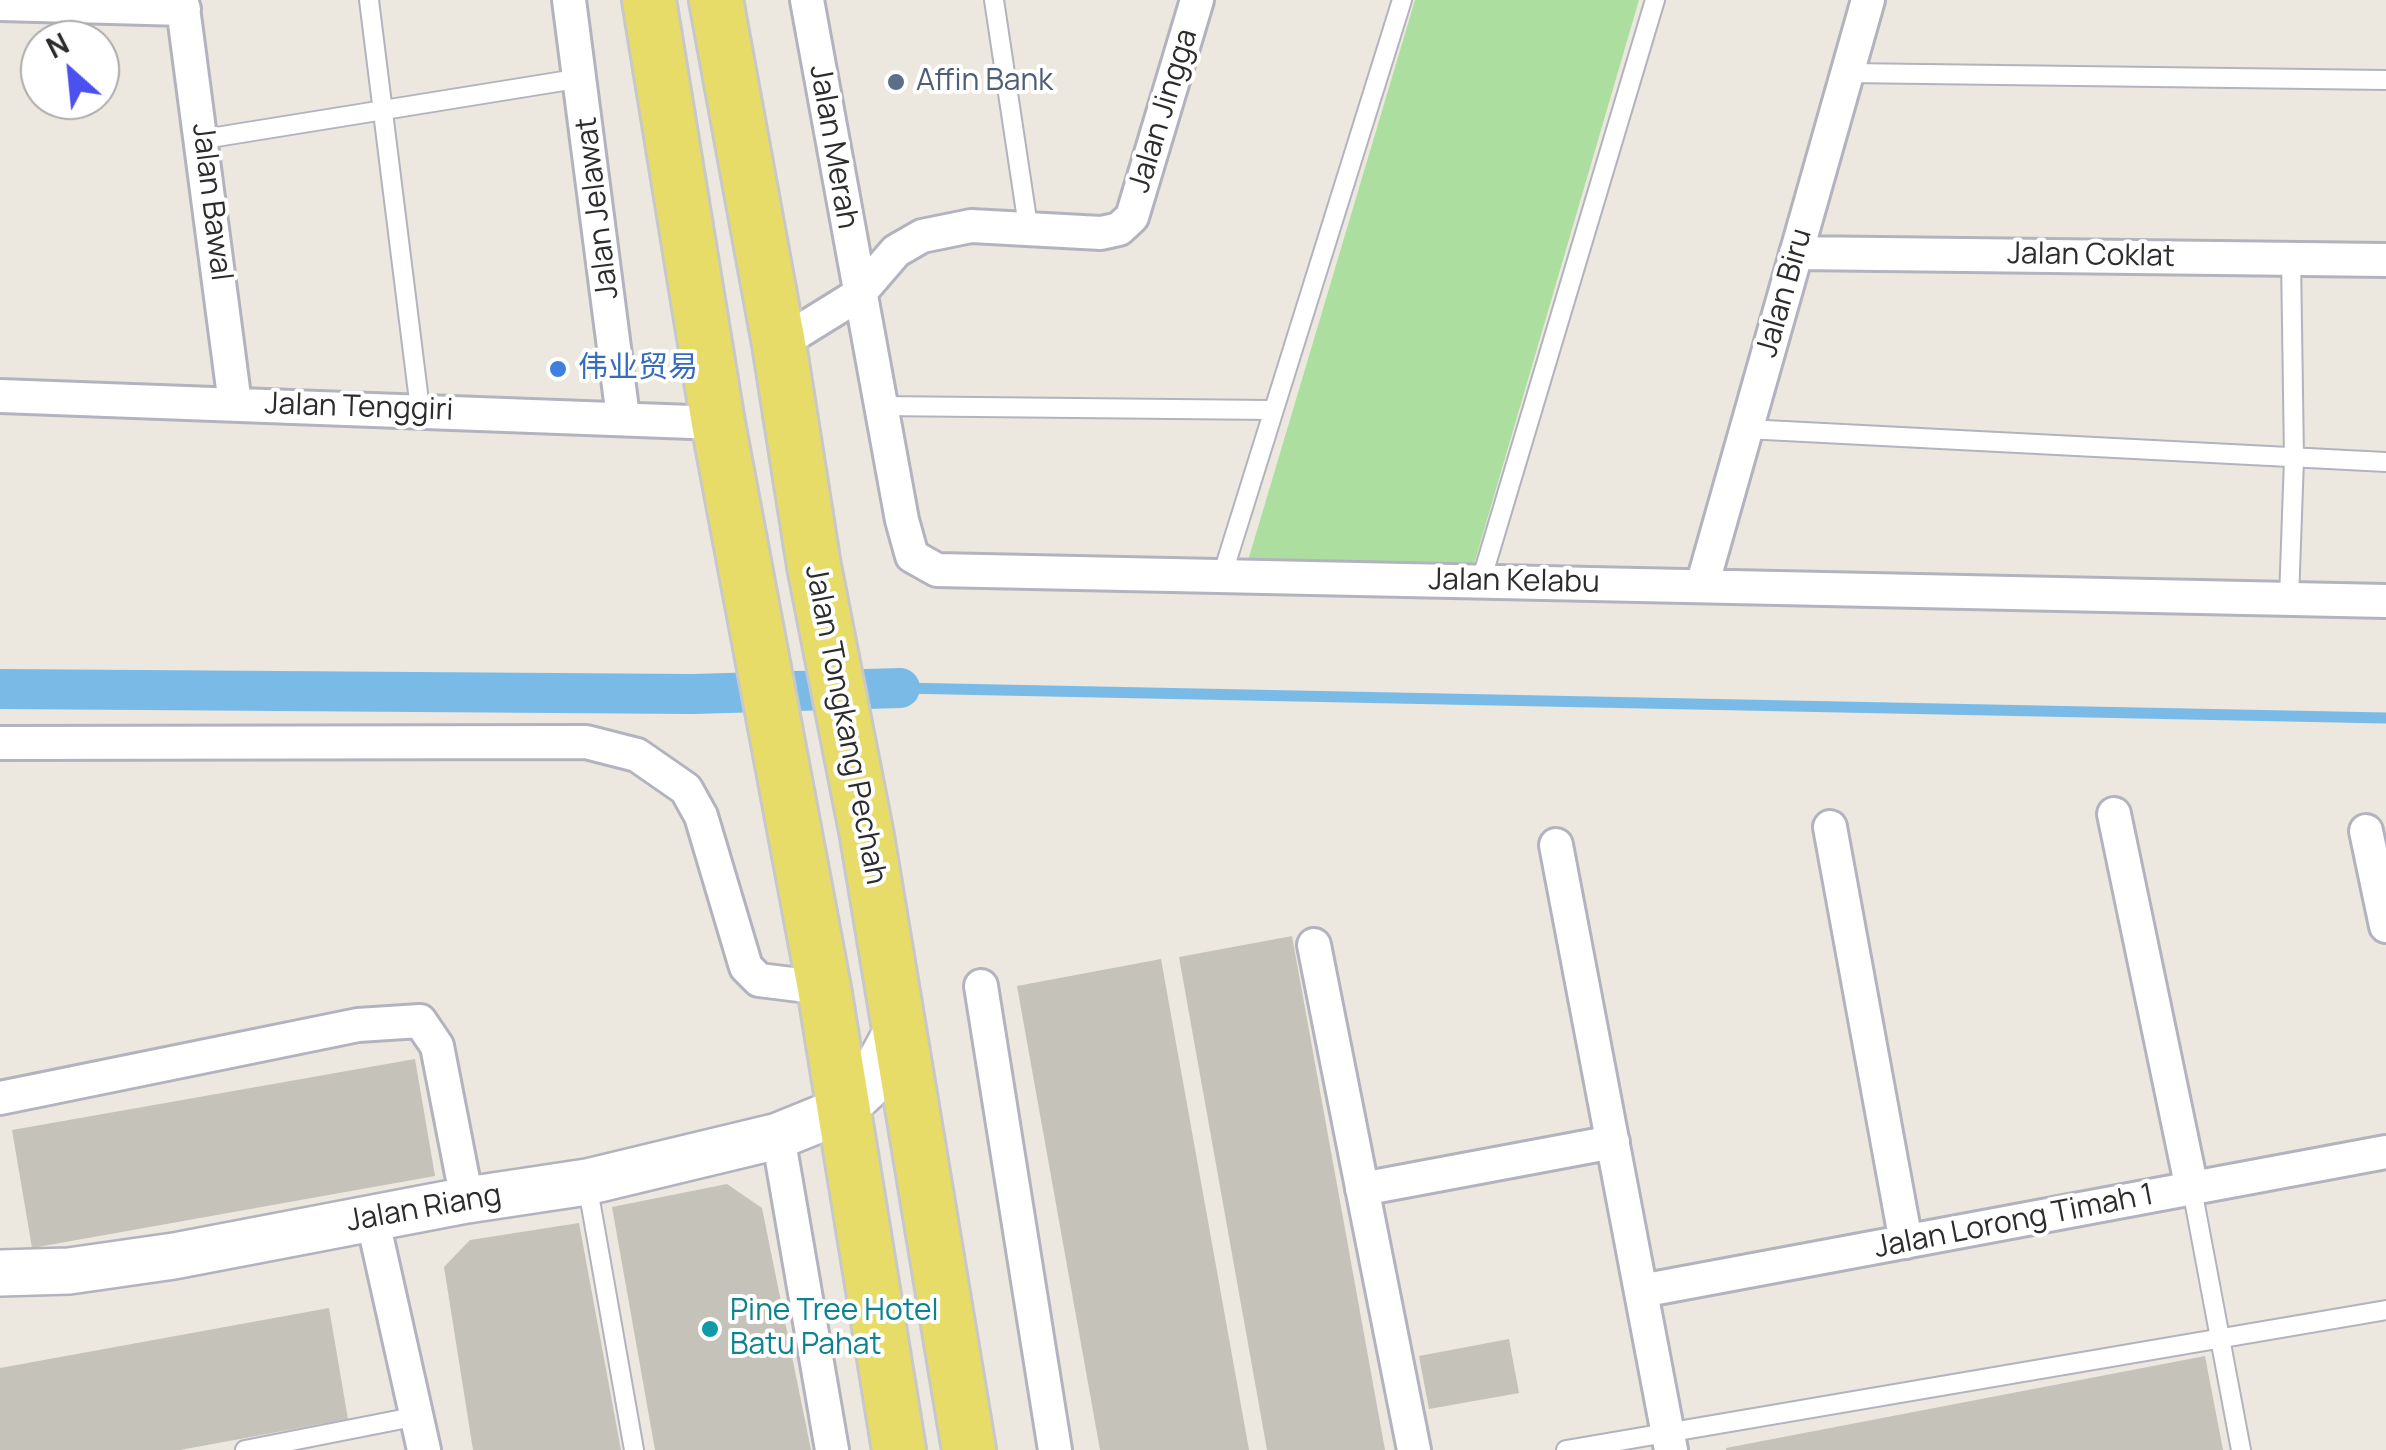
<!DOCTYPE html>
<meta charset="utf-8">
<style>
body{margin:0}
#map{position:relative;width:2386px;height:1450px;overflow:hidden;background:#ece8df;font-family:Manrope,sans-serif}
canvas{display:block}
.north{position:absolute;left:20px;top:20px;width:100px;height:100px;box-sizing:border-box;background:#fff;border:2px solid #ababab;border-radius:50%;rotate:333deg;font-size:28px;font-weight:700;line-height:40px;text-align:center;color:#2c2c2c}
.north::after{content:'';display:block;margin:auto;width:35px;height:45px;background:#4a51ee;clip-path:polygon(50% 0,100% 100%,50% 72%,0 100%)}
</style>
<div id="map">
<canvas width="2386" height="1450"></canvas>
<div class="north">N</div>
</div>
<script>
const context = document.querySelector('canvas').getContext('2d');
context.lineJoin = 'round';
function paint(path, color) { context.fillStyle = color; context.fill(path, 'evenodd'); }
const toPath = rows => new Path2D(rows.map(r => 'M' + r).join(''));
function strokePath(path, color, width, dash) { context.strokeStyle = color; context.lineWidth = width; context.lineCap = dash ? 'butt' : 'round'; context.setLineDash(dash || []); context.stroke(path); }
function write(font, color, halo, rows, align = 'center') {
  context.font = font + ' Manrope,"Noto Sans SC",sans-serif'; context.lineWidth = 8; context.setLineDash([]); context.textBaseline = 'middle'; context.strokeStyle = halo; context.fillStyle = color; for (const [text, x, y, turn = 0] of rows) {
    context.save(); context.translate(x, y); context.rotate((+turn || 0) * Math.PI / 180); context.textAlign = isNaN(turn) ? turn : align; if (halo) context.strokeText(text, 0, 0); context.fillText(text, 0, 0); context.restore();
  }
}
paint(toPath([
 [1415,0,1639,0,1470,578,1244,574]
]), '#acdf9f');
strokePath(toPath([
 [900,688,2386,718]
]), '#79bae7', 11);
strokePath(toPath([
 [0,689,693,694,900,688]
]), '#79bae7', 40);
paint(toPath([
 [1292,936,1385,1450,1267,1450,1179,957],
 [1161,959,1249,1450,1100,1450,1017,986],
 [415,1059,435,1176,32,1248,12,1130],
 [727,1184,762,1208,811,1450,655,1450,612,1207],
 [579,1223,621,1450,473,1450,444,1267,470,1240],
 [329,1308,348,1419,180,1450,0,1450,0,1368],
 [1509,1339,1519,1393,1429,1409,1419,1356],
 [2205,1356,2223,1450,1726,1450,1726,1448]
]), '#c5c2ba');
const lane = toPath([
 [369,0,420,409],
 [994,0,1028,226],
 [1847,73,2386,80],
 [204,139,582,78],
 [879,406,1271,410],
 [1746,429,2386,462],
 [1222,576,1402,0],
 [1481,581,1655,0],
 [2289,599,2294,459,2291,258],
 [587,1183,634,1450],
 [2192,1189,2241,1450],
 [245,1450,418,1416],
 [1566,1450,2386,1310]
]);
const street = toPath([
 [182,0,235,404],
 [569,0,623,417],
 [807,0,902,520,912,556,937,570,2386,601],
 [0,4,184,9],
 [1796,253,2386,260],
 [779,344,858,295,896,251,922,236,971,226,1101,233,1119,229,1132,217,1197,0],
 [0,396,718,423],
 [1702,586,1868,0],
 [0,743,586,742,637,755,686,789,701,816,746,967,759,980,824,988],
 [2114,814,2192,1189],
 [1830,827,1906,1242],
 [2366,831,2386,926],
 [1556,845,1671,1450],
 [1314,945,1414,1450],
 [981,986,1055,1450],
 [0,1098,358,1025,420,1021,437,1046,467,1200],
 [778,1136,832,1450],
 [1362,1189,1613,1142],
 [372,1217,424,1450],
 [1641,1291,2386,1152]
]);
const secondary = toPath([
 [0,1273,69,1271,174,1256,467,1200,587,1182,778,1136,842,1110,866,1088,900,1026]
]);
const primary = toPath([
 [649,0,718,423,824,988,899,1450],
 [716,0,779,344,814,566,867,836,969,1450]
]);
strokePath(lane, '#b2b3be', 22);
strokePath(street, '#b2b3be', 38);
strokePath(secondary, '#b2b3be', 50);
strokePath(primary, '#c8c8c8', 58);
strokePath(lane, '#fff', 18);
strokePath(street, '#fff', 32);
strokePath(secondary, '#fff', 45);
strokePath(primary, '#e8dc68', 52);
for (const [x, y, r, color] of [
 [896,82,10,"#5c6f8a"],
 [558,369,10,"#3f7fe0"],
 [710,1329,10,"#0f9aa8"]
]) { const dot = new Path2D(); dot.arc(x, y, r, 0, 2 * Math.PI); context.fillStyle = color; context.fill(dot); strokePath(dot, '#fff', 4); }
write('30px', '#4e5e75', '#fff', [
 ["Affin Bank",916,82]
], 'left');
write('30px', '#2c2c2c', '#fff', [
 ["Jalan Jingga",1164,111,-73],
 ["Jalan Merah",833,147,80],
 ["Jalan Bawal",211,202,83],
 ["Jalan Jelawat",598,208,-97],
 ["Jalan Coklat",2091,256,1],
 ["Jalan Biru",1785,293,-74],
 ["Jalan Tenggiri",359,408,2],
 ["Jalan Kelabu",1514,582,1],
 ["Jalan Tongkang Pechah",845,725,79],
 ["Jalan Riang",424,1209,-10],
 ["Jalan Lorong Timah 1",2014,1222,-11]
]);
write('30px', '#366cbe', '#fff', [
 ["伟业贸易",578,369]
], 'left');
write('30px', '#0d838f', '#fff', [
 ["Pine Tree Hotel",730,1312],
 ["Batu Pahat",730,1346]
], 'left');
</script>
